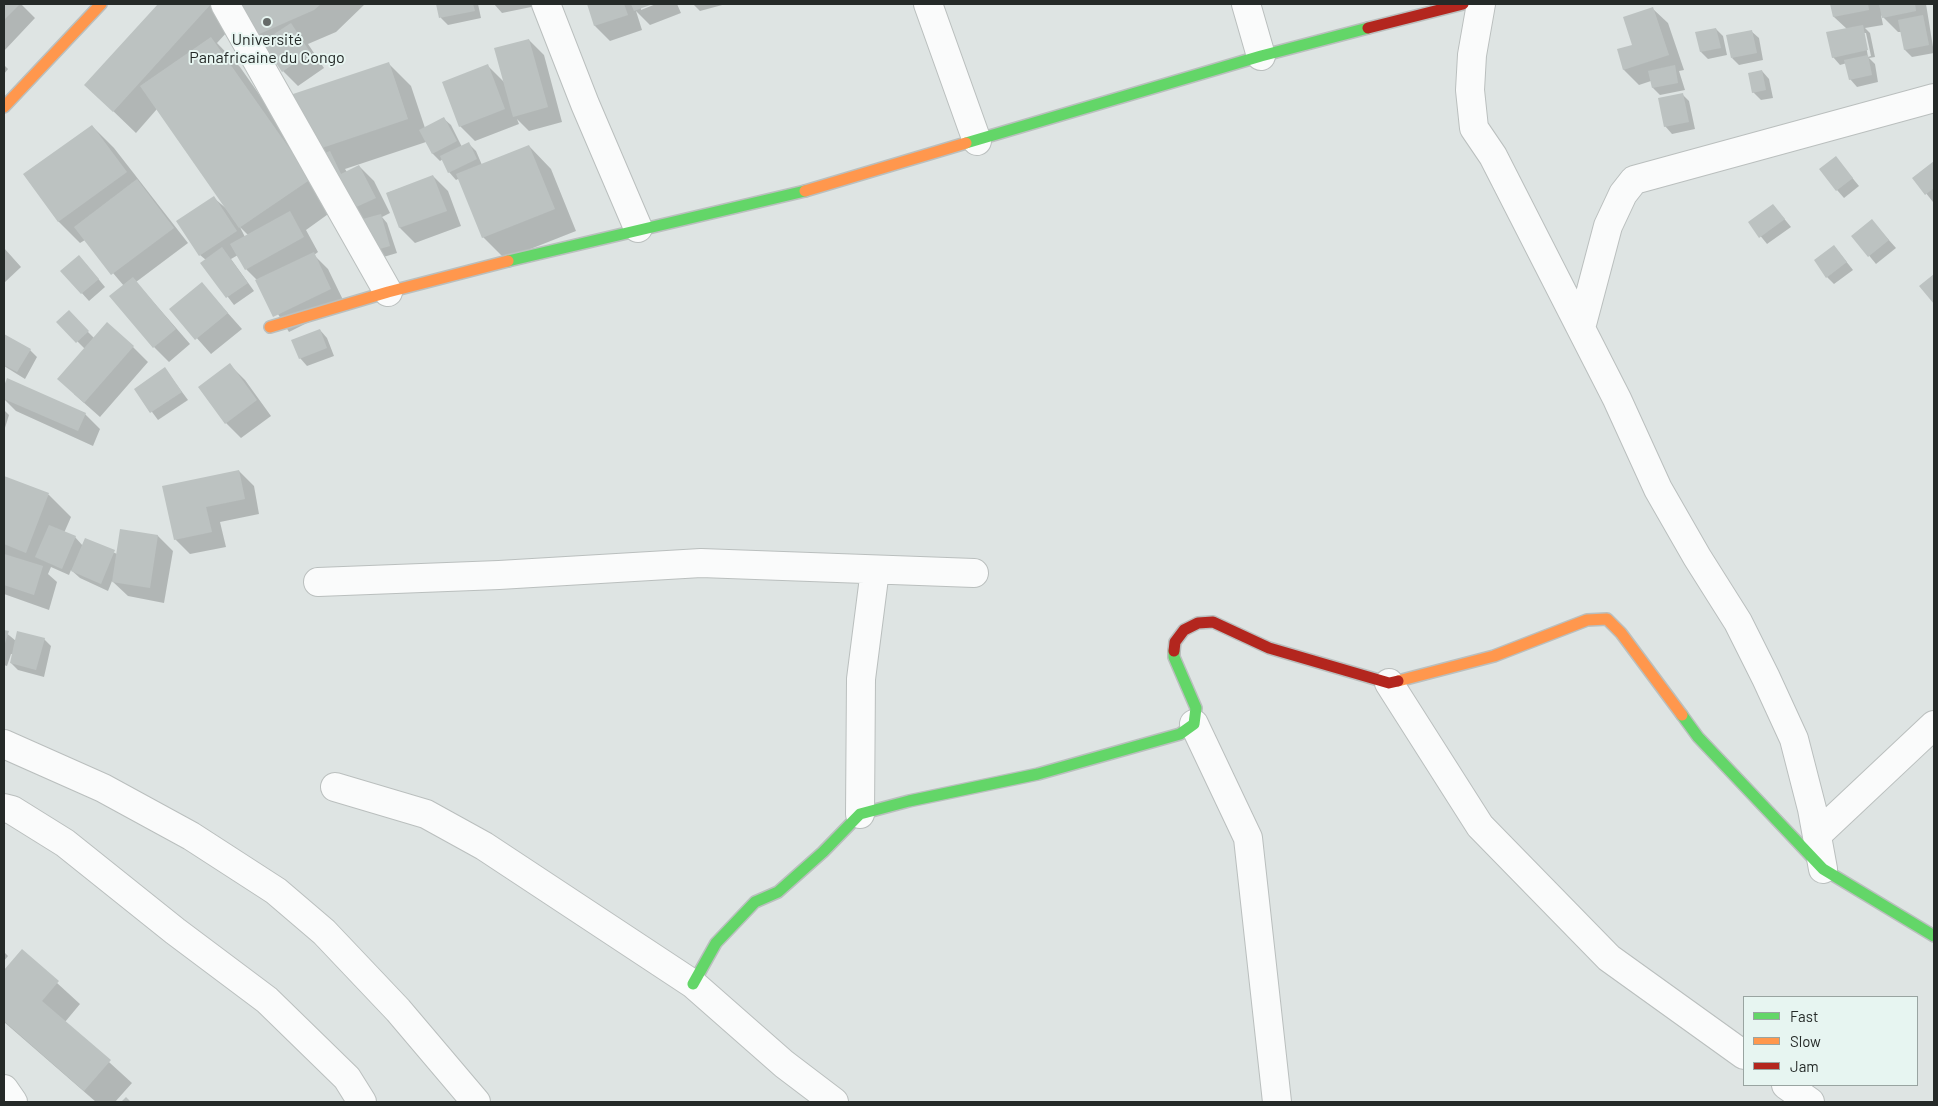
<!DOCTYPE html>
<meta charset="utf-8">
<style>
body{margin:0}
#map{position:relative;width:1938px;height:1106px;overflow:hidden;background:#dee4e3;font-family:Barlow,sans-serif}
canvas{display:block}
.frame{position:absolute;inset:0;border:5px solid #252a28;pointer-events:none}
.legend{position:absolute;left:1743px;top:996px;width:175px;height:90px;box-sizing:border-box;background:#e7f5f1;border:1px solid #99a4a1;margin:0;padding:6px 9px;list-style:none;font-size:15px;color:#252a28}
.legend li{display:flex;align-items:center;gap:10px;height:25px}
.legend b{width:25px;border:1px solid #99a4a1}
</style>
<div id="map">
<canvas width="1938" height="1106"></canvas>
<div class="frame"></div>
<ul class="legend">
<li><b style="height:6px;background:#63d668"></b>Fast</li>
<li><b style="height:6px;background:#ff974d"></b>Slow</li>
<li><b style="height:6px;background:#b3261e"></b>Jam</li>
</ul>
</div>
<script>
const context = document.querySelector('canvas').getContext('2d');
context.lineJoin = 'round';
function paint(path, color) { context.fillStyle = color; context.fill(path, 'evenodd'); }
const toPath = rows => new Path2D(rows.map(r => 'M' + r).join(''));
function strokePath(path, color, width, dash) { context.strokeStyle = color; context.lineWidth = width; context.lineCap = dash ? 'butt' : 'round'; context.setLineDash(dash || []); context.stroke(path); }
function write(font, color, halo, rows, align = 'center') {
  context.font = font + ' Barlow,sans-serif'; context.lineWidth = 4; context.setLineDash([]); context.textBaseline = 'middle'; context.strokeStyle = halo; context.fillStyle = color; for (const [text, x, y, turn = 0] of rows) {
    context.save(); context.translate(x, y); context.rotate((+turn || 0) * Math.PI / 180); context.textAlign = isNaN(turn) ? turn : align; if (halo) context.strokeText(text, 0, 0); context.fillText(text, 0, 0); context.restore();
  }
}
paint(toPath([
 [4,4,21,4,35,18,4,51],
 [159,4,221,4,238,20,217,43,240,67,338,207,306,230,318,252,314,255,328,269,345,304,289,332,257,280,246,269,238,255,231,259,254,291,234,305,202,263,206,260,200,255,214,198,228,210,157,109,136,133,86,85],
 [240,227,248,235,245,237],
 [238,4,365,4,336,32,308,44,324,68,298,86,283,71],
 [438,4,478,4,481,18,448,25,441,18],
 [494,4,536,4,536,6,502,13],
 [588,4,649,4,641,7,641,10,656,4,677,4,681,13,650,25,636,11,642,30,610,41,595,26],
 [693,4,726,4,700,11],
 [1831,4,1926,4,1934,53,1912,57,1905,50,1901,32,1898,32,1881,15,1883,25,1865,28,1870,33,1875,57,1869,58,1875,64,1878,82,1857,87,1850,79,1847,63,1840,65,1833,57,1847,29,1834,17],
 [1864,33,1866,33,1871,56,1868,57],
 [1653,9,1668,23,1684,70,1679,71,1685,90,1660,95,1653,88,1651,81,1639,85,1624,70,1618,50,1633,46],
 [1716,29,1723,36,1727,55,1708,59,1701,52,1697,33],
 [1751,31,1759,38,1763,60,1739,65,1732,58],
 [529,40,544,55,562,122,529,131,517,119,519,124,475,141,460,126,488,66,505,83],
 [389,64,411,86,425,128,443,118,451,125,462,147,469,144,476,151,482,165,529,146,551,169,576,231,505,259,483,237,460,178,456,180,449,172,443,159,440,161,433,154,426,142,345,169,347,172,359,166,374,181,390,213,382,217,387,223,397,253,370,261,311,151],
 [4,65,8,69,4,74],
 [1762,71,1769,79,1773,98,1761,100,1753,92],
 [1682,94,1689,101,1695,129,1672,134,1665,126],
 [92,126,114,148,188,243,136,282,190,344,169,362,154,347,124,286,85,240,80,243,58,221],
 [1836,158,1859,186,1844,198,1837,190],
 [1934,163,1934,201,1933,202,1914,178],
 [433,176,448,191,461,226,415,243,400,228,387,193],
 [1773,205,1791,227,1767,244,1750,223],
 [1872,221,1896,248,1876,264,1853,236],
 [1834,246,1853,270,1834,284,1827,277],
 [4,248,21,267,4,283],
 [86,264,105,287,89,301,62,271],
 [202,284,242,329,211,354,171,309],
 [68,312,94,338,133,347,148,362,100,417,74,394,85,349,58,322],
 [320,330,327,338,334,356,307,366,300,358],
 [4,335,30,350,37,357,25,379,4,366],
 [230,365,245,380,271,416,241,438,226,423,200,387],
 [165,369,188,400,158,420,135,389],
 [8,380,85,414,100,429,93,446,16,411,4,399,4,390],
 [4,410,9,415,4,431],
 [239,471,254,486,259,514,220,522,226,547,190,554,175,539],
 [4,477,49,495,71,517,64,533,75,537,83,546,86,539,117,554,121,531,158,536,173,551,164,603,128,596,112,581,108,591,80,578,71,570,69,575,51,567,48,574,57,582,49,610,4,594],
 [4,631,16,641,44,639,51,646,44,677,18,670,11,663,13,654,11,654,7,666,4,665],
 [22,951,80,1004,65,1022,132,1083,115,1102,96,1102,4,1022,4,971],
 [4,952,8,956,4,961]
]), '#0003');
paint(toPath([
 [4,4,20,4,4,20],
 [158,4,211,4,113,112,84,85],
 [237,4,321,4,314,10,257,35],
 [436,4,473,4,475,11,439,18],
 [587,4,624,4,628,15,594,26],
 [631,4,653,4,634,11],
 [1830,4,1868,4,1869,10,1833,17],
 [1879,4,1915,4,1916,11,1882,18],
 [1653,7,1669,55,1623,70,1617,49,1632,45,1623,17],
 [1923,15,1929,45,1904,50,1898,20],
 [291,23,310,52,282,72,262,42],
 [1863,25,1868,50,1832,58,1826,32],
 [1716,28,1721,48,1700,52,1695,32],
 [1752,30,1757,53,1731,58,1726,35],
 [211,37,311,179,239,228,140,86],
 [529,39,548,107,513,117,494,48],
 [1868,55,1872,75,1849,80,1844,60],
 [389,62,408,119,310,152,290,95],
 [488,64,505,109,459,127,442,82],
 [1675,65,1678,83,1652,88,1648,71],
 [1762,70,1766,90,1752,93,1748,73],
 [1683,93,1689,122,1664,127,1658,98],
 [444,117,457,141,432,154,419,130],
 [92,125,127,172,58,222,23,174],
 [469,142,477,159,448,173,440,156],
 [529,145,555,209,482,238,456,174],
 [330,151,341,174,359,165,376,198,343,213,316,157],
 [1836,156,1853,178,1836,191,1819,169],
 [1934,161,1934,188,1925,195,1912,178],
 [433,175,447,211,399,228,386,193],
 [137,179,174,228,111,275,74,227],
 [214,196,237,231,199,256,176,221],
 [1773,204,1785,219,1759,238,1748,222],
 [290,211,304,237,245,270,230,244],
 [381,214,390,246,362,254,352,222],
 [1872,219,1889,240,1868,257,1851,236],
 [1834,245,1847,262,1826,278,1814,260],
 [222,247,248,283,226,298,200,263],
 [314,252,331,289,273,317,255,280],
 [79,255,99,279,81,294,60,271],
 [1934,274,1934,304,1919,286],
 [133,277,176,329,153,348,109,296],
 [202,282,228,313,195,340,169,309],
 [69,310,89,331,76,343,56,322],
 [107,322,134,346,84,403,57,379],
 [320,329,327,348,299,359,291,340],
 [4,334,31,349,17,372,4,365],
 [230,363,257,400,225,424,198,387],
 [165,367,182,392,150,413,134,389],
 [7,378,86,413,78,431,4,399,4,386],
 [239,470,245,499,206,507,212,532,174,540,162,486],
 [4,476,49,493,26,553,4,544],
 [49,525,76,536,62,569,35,557],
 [120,529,158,535,150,588,112,582],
 [85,538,115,550,101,584,71,571],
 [4,554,43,566,34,595,4,585],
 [4,630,9,631,4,646],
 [17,631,45,638,36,670,10,663],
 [22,949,59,981,42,1001,111,1060,84,1091,4,1021,4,970],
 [126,1097,131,1102,121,1102]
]), '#bcc2c1');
const street = toPath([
 [225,4,388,292],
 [546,4,585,104,638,228],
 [928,4,977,141],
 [1246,4,1261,56],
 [1481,4,1472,55,1470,90,1474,128,1493,156,1617,399,1658,489,1697,557,1738,622,1766,678,1794,739,1812,809,1823,869],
 [1581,328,1608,226,1623,194,1634,180,1934,98],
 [318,582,499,575,701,563,974,573],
 [1389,683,1480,826,1609,958,1744,1055],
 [1194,724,1248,838,1277,1102],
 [4,744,103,788,191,836,276,891,324,932,398,1010,476,1102],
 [335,787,426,814,484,846,693,984,784,1064,834,1102],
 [4,808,12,810,65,843,175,931,267,1000,347,1078,362,1102],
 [860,814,861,679,875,570],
 [1817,835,1934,725],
 [1786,1085,1810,1102],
 [4,1089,13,1102]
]);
const fast = toPath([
 [966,143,1261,56,1368,28],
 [508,261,805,191],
 [1682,715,1698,737,1823,869,1934,936],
 [693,984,716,943,755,902,778,892,823,852,860,814,909,801,1038,774,1180,734,1194,724,1196,708,1174,657,1174,651]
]);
const slow = toPath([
 [4,107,101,4],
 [805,191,966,143],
 [270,327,388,292,508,261],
 [1398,681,1494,656,1587,620,1607,619,1621,633,1682,715]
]);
const jam = toPath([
 [1368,28,1463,4],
 [1174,651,1175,642,1184,630,1198,623,1213,622,1269,648,1389,683,1398,681]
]);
strokePath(street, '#babfbe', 30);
strokePath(fast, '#babfbe', 14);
strokePath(slow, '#babfbe', 14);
strokePath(jam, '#babfbe', 14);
strokePath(street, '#fafbfb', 28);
strokePath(fast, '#63d668', 11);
strokePath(slow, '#ff974d', 11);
strokePath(jam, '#b3261e', 11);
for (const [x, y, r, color] of [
 [267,22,5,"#666b69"]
]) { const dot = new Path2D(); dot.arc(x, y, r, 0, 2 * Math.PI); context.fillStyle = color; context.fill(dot); strokePath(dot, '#e7f5f1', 2); }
write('16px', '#252a28', '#e7f5f1', [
 ["Université",267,40],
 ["Panafricaine du Congo",267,58]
]);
</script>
